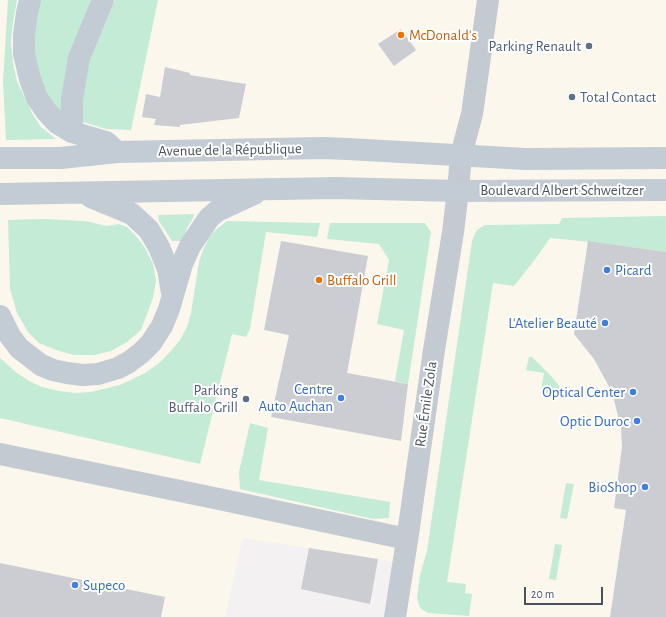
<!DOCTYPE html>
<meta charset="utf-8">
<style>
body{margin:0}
#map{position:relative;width:666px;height:617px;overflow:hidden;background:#f3f1f1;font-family:"Alegreya Sans",sans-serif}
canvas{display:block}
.scale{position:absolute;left:524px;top:587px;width:79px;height:18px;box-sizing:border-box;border:2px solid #4a535c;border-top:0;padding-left:5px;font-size:12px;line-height:14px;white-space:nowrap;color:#4a535c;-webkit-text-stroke:3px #fff;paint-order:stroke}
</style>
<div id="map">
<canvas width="666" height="617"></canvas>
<div class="scale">20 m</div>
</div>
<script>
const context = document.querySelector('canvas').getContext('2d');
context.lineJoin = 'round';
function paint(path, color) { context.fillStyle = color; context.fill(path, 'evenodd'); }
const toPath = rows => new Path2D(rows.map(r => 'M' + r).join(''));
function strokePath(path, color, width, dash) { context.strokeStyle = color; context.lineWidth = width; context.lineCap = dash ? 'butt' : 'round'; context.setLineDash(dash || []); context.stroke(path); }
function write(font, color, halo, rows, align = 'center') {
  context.font = font + ' "Alegreya Sans",sans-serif'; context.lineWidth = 4; context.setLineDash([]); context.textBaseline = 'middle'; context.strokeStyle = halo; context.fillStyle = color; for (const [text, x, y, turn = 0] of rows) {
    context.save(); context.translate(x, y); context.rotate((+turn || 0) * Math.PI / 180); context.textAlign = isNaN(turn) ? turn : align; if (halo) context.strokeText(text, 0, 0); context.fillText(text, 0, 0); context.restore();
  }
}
paint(toPath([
 [0,0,666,0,666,617,395,617,403,563,243,538,225,617,0,617]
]), '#fbf7ed');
paint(toPath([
 [8,0,17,0,13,22,11,42,13,63,17,81,33,115,41,127,56,139,6,140,3,81],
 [40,0,91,0,63,116,54,108,44,89,36,64,33,45],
 [115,0,158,0,131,130,106,129,83,122,82,101,89,62],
 [194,214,193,218,187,228,183,241,172,241,159,221,158,215],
 [666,216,666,252,601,243,550,238,536,258,514,286,493,283,447,582,466,584,465,593,472,594,469,616,428,613,420,608,417,598,420,575,427,551,472,241,477,230,485,225,559,224,562,218],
 [43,219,85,221,107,226,119,224,127,227,137,237,145,248,153,264,156,281,153,298,141,330,127,342,111,351,94,355,74,355,56,350,39,343,28,332,17,313,10,289,8,220],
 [227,221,320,223,317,237,266,232,250,329,246,337,232,334,200,464,0,418,0,358,17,373,29,381,42,387,59,391,75,393,91,392,120,385,145,373,159,363,170,352,180,340,187,327,191,313,199,262,203,250,210,236,218,228],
 [330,223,425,223,431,232,408,384,395,381,404,330,377,324,389,260,379,244,327,239],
 [529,357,532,357,553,378,566,395,564,396,541,392,544,373,526,370],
 [250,423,268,428,259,480,390,502,389,518,373,519,240,489,239,472],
 [566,483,574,484,567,519,560,518],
 [555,544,562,545,556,580,549,579]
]), '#c4ebd5');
paint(toPath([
 [401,29,416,50,394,66,378,44],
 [165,67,190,73,190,75,246,84,239,118,180,125,180,127,154,125,156,119,142,117,146,94,160,97],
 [281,241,368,256,347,373,408,384,401,441,271,417,289,335,264,330],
 [588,241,666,252,666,617,610,617,626,510,614,508,622,447,621,428,612,392,594,359,574,334],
 [309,548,378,559,370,604,301,589],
 [0,563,165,597,161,617,0,617]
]), '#cbcdd2');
strokePath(toPath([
 [0,454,219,499,407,539],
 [395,617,408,534,434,350,453,232,458,191,461,155,472,114,488,0]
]), '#c3cad1', 22);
strokePath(toPath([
 [30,0,27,13,24,35,24,54,30,79,37,98,46,111,57,123,72,132,106,142,117,152],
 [72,132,72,99,79,58,103,0],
 [0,158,61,158,117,152,323,148,348,149,526,159,666,158],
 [0,194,335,188,458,191,666,190],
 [91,197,132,214,149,230,159,247,168,269,172,293],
 [0,316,10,336,19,348,41,365,53,370,67,373,83,375,98,374,118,368,129,362,141,353,151,343,162,326,169,309,182,264,190,246,209,218,217,211,256,193]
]), '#c3cbd5', 22);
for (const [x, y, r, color] of [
 [401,35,4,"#e8710a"],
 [589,46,4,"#5c6f8a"],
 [572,97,4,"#5c6f8a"],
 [607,270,4,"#3f7fe0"],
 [319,280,4,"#e8710a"],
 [605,323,4,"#3f7fe0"],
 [633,392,4,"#3f7fe0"],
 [341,398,4,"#3f7fe0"],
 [246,399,4,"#5c6f8a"],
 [637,421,4,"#3f7fe0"],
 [645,487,4,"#3f7fe0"],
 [75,585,4,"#3f7fe0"]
]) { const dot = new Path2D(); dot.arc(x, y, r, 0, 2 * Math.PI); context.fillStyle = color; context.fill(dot); strokePath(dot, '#fff', 1.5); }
write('15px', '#c56008', '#fff', [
 ["McDonald's",409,35],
 ["Buffalo Grill",327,280]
], 'left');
write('15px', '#4e5e75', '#fff', [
 ["Parking Renault",581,46],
 ["Total Contact",580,97,"left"],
 ["Parking",238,390],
 ["Buffalo Grill",238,407]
], 'right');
write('15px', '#4a535c', '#fff', [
 ["Avenue de la République",230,150,-1],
 ["Boulevard Albert Schweitzer",562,190],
 ["Rue Émile Zola",426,404,-82]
]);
write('15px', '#366cbe', '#fff', [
 ["Picard",615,270,"left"],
 ["L'Atelier Beauté",597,323],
 ["Centre",333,389],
 ["Auto Auchan",333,406],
 ["Optical Center",625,392],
 ["Optic Duroc",629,421],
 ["BioShop",637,487],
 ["Supeco",83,585,"left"]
], 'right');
</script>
